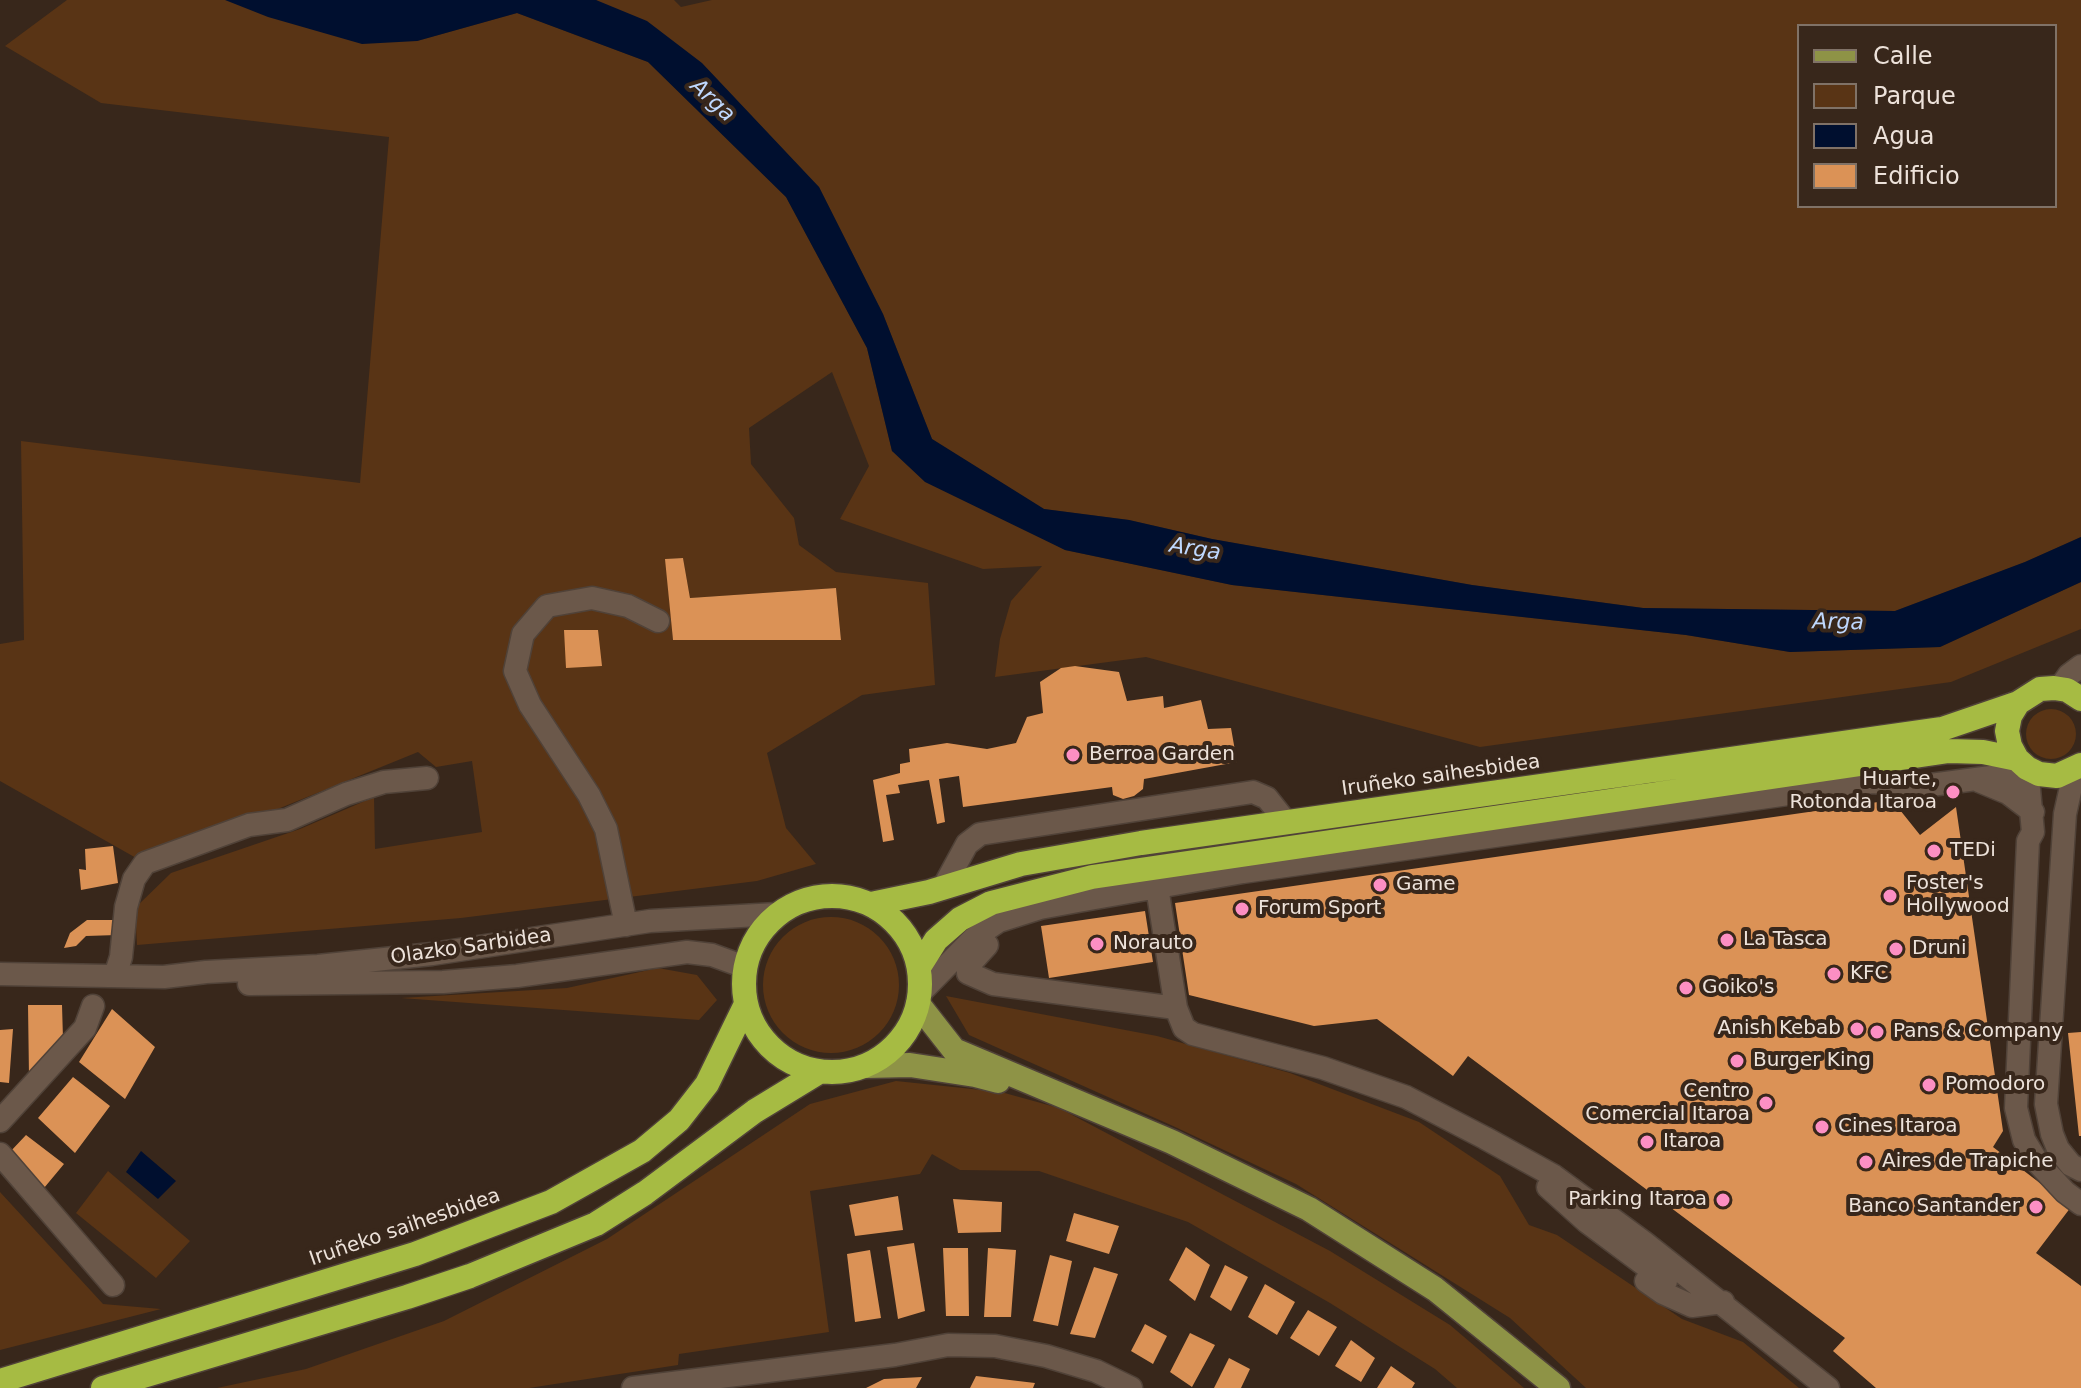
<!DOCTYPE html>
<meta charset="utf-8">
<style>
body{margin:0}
#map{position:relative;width:2081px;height:1388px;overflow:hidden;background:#38271b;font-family:"DejaVu Sans",sans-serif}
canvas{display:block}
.legend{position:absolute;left:1797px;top:24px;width:260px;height:184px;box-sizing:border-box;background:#38271b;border:2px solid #807267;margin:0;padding:10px 14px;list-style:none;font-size:24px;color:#ede2da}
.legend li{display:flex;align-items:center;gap:16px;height:40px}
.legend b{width:40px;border:2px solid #807267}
</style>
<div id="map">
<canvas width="2081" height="1388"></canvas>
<ul class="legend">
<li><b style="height:10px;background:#8e9346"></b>Calle</li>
<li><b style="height:22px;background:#593415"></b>Parque</li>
<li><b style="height:22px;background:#000f2f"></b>Agua</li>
<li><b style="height:22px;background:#db9256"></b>Edificio</li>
</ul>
</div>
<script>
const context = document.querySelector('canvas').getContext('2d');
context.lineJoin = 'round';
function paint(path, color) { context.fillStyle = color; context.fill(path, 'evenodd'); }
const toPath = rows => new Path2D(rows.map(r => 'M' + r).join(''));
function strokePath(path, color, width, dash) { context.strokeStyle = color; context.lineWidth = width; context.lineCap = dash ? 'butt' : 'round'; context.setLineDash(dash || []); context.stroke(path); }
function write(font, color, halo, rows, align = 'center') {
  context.font = font + ' "DejaVu Sans",sans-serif'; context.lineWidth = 8; context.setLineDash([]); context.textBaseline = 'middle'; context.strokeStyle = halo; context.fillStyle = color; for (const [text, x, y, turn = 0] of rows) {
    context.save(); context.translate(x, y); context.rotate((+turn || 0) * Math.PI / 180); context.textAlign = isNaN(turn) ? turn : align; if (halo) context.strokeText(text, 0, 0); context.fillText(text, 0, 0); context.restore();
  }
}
paint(toPath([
 [67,0,232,0,417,41,517,13,648,62,786,197,867,348,892,451,1065,550,1232,585,1686,635,1790,652,1940,647,2081,582,2081,629,1951,682,1480,747,1146,657,995,677,1000,639,1011,601,1042,566,983,569,840,519,869,466,832,372,749,428,751,464,794,518,799,545,836,572,928,583,935,685,862,695,767,753,786,828,816,864,757,881,461,918,137,945,135,908,171,873,300,829,374,797,375,849,482,832,472,761,436,767,418,752,145,863,0,781,0,644,24,640,21,441,360,483,389,137,101,103,5,46],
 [683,558,690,598,836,588,841,639,673,640,666,559],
 [596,0,674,0,681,7,712,0,2081,0,2081,537,2025,562,1895,611,1643,608,1472,585,1212,539,1129,520,1044,509,932,439,883,314,819,187],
 [1799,26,2055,26,2055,206,1799,206],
 '2026 734a25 25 0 1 1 50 0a25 25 0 1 1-50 0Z',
 '763 985a68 68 0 1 1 136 0a68 68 0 1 1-136 0Z',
 [658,968,697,975,717,1000,699,1020,401,998,567,988],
 [946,996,1157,1036,1290,1073,1419,1122,1500,1176,1529,1225,1557,1235,1682,1319,1743,1342,1799,1388,1586,1388,1510,1318,1296,1184,1173,1126,969,1035],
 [896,1081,1001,1092,1059,1108,1330,1251,1450,1325,1524,1388,1457,1388,1435,1369,1330,1303,1188,1222,1039,1171,960,1170,932,1154,920,1174,810,1191,829,1332,679,1354,678,1365,529,1388,217,1388,306,1369,444,1321,607,1239,810,1104],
 [108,1171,190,1241,156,1278,76,1213],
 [0,1192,103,1304,161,1309,0,1350]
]), '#593415');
paint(toPath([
 [225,0,596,0,647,21,702,63,819,187,883,314,932,439,1044,509,1129,520,1212,539,1472,585,1643,608,1895,611,2025,562,2081,537,2081,582,1940,647,1790,652,1686,635,1232,585,1065,550,925,482,892,451,867,348,786,197,648,62,517,13,417,41,362,44,268,17],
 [141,1151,176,1181,158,1199,126,1172]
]), '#000f2f');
paint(toPath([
 [683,558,690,598,836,588,841,640,673,640,665,559],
 [564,630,598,630,602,666,566,668],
 [1075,666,1119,672,1127,701,1163,696,1164,708,1201,700,1208,729,1231,728,1237,762,1144,779,1143,789,1134,796,1123,799,1113,795,1112,787,963,807,959,776,939,779,945,822,937,824,929,780,898,785,900,793,886,795,894,840,883,842,873,780,900,773,900,764,910,762,909,749,947,743,987,749,1016,743,1027,717,1043,713,1040,682,1061,668],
 [1892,800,1920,835,1956,807,2003,1131,1993,1147,2071,1207,2036,1253,2081,1286,2081,1388,1876,1388,1833,1351,1845,1338,1468,1056,1453,1076,1377,1019,1314,1026,1189,995,1175,903],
 [113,846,118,883,81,890,79,869,86,870,85,849],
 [1145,911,1153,962,1049,978,1041,926],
 [87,920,119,920,117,935,86,936,76,946,64,948,70,933],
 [28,1005,62,1005,63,1039,29,1077],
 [112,1009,155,1047,125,1099,79,1062],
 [13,1029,9,1083,0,1082,0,1030],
 [2081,1032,2081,1136,2079,1136,2068,1033],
 [73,1077,110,1106,75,1153,38,1118],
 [26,1135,64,1164,44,1188,9,1153],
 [898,1196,903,1230,855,1236,849,1205],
 [953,1199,1002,1202,1001,1232,958,1233],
 [1074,1213,1119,1226,1109,1254,1066,1241],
 [914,1243,925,1311,898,1319,887,1247],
 [1186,1247,1210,1265,1195,1301,1169,1280],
 [943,1248,968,1248,969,1316,946,1316],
 [988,1248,1016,1250,1011,1317,984,1317],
 [870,1250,881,1318,855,1322,847,1254],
 [1050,1255,1072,1261,1058,1326,1033,1321],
 [1225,1265,1248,1277,1231,1311,1210,1297],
 [1094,1267,1118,1274,1095,1338,1070,1334],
 [1265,1284,1295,1302,1277,1335,1248,1317],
 [1308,1310,1337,1327,1319,1356,1290,1338],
 [1145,1324,1167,1336,1153,1364,1131,1351],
 [1190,1333,1215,1345,1192,1387,1170,1372],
 [1351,1340,1375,1358,1361,1382,1335,1366],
 [1229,1358,1250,1369,1241,1388,1214,1388],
 [1391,1366,1415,1383,1412,1388,1377,1388],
 [976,1376,1035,1383,1033,1388,970,1388],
 [922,1377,916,1388,866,1388,884,1379]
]), '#db9256');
const minor = toPath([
 [2059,689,2069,675,2081,666],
 [2027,768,2033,832,2028,841,2016,1108,2024,1140,2038,1163,2065,1192,2081,1204],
 [2075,769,2065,814,2046,1104,2052,1134,2058,1149,2071,1165,2081,1170],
 [1979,781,2008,793,2033,812],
 [1157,887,1176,1008,1184,1028,1193,1034,1323,1068,1406,1097,1485,1138,1554,1176,1645,1243,1828,1388],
 [943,888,967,844,980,834,1253,792,1267,798,1286,822],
 [626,925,606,829,589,795,530,705,515,671,523,634,547,606,592,598,628,606,658,621],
 [987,945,968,966,968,973,993,984,1176,1008],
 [0,974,164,977,206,972,318,966,432,954,650,921,777,914],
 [115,976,121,957,126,907,134,879,145,863,249,825,287,820,346,794,384,782,427,778],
 [249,984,443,982,517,976,687,952,712,955,745,967],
 [920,993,974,938,999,921,1040,908,1078,901,1243,872,1872,782,1923,786,1991,777,2039,774],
 [0,1121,85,1028,93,1006],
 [0,1154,113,1285],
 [1548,1187,1587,1222,1666,1281],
 [1646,1281,1663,1293,1692,1306,1723,1302],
 [633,1388,895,1355,948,1345,995,1346,1046,1356,1096,1371,1131,1388]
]);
const major = toPath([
 [918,1004,954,1050,1172,1142,1309,1209,1435,1289,1558,1388],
 [866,1066,910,1065,975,1075,998,1081]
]);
const highway = toPath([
 [2081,699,2067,690,2054,688,2040,689,2018,703,2010,716,2007,731,2010,746,2017,759,2027,768,2039,774,2057,776,2081,765],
 '744 984a88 88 0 1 1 176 0a88 88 0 1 1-176 0Z',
 [871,904,929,892,1021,864,1141,843,1942,729,2018,703],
 [919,967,936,940,960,919,991,903,1092,877,1949,751,1983,752,2017,759],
 [0,1381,415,1254,551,1202,642,1151,679,1120,707,1084,746,1004],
 [103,1388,407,1297,470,1276,596,1224,645,1193,755,1111,819,1072]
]);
strokePath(minor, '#504238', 25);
strokePath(major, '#504238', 27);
strokePath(highway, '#504238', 27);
strokePath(minor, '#6b584a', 22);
strokePath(major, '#8e9346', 24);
strokePath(highway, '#a6bb43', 24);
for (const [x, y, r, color] of [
 [1073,755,8,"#fc8fc3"],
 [1953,792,8,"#fc8fc3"],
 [1934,851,8,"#fc8fc3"],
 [1380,885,8,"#fc8fc3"],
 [1890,896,8,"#fc8fc3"],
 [1242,909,8,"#fc8fc3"],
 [1727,940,8,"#fc8fc3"],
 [1097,944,8,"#fc8fc3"],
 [1896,949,8,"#fc8fc3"],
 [1834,974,8,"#fc8fc3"],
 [1686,988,8,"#fc8fc3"],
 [1857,1029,8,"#fc8fc3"],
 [1877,1032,8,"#fc8fc3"],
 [1737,1061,8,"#fc8fc3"],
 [1929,1085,8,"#fc8fc3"],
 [1766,1103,8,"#fc8fc3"],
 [1822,1127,8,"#fc8fc3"],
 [1647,1142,8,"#fc8fc3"],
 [1866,1162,8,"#fc8fc3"],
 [1723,1200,8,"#fc8fc3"],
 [2036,1207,8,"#fc8fc3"]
]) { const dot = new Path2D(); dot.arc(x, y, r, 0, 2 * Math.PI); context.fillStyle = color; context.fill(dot); strokePath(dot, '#38271b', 3); }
write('20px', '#ede2da', '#38271b', [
 ["Berroa Garden",1089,755],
 ["Huarte,",1937,780,"right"],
 ["Rotonda Itaroa",1937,803,"right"],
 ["TEDi",1950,851],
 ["Foster's",1906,884],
 ["Hollywood",1906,907],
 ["Game",1396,885],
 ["Forum Sport",1258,909],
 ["La Tasca",1743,940],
 ["Norauto",1113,944],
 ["Druni",1912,949],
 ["KFC",1850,974],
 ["Goiko's",1702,988],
 ["Anish Kebab",1841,1029,"right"],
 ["Pans & Company",1893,1032],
 ["Burger King",1753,1061],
 ["Pomodoro",1945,1085],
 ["Centro",1750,1092,"right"],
 ["Comercial Itaroa",1750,1115,"right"],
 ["Cines Itaroa",1838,1127],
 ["Itaroa",1663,1142],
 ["Aires de Trapiche",1882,1162],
 ["Parking Itaroa",1707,1200,"right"],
 ["Banco Santander",2020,1207,"right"]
], 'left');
write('20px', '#ede2da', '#38271b', [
 ["Iruñeko saihesbidea",1441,776,-8],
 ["Olazko Sarbidea",471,947,-8],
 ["Iruñeko saihesbidea",405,1228,-19]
]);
write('italic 22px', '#bfd8fe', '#38271b', [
 ["Arga",712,101,43],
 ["Arga",1195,550,9],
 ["Arga",1838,623,1]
]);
</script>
